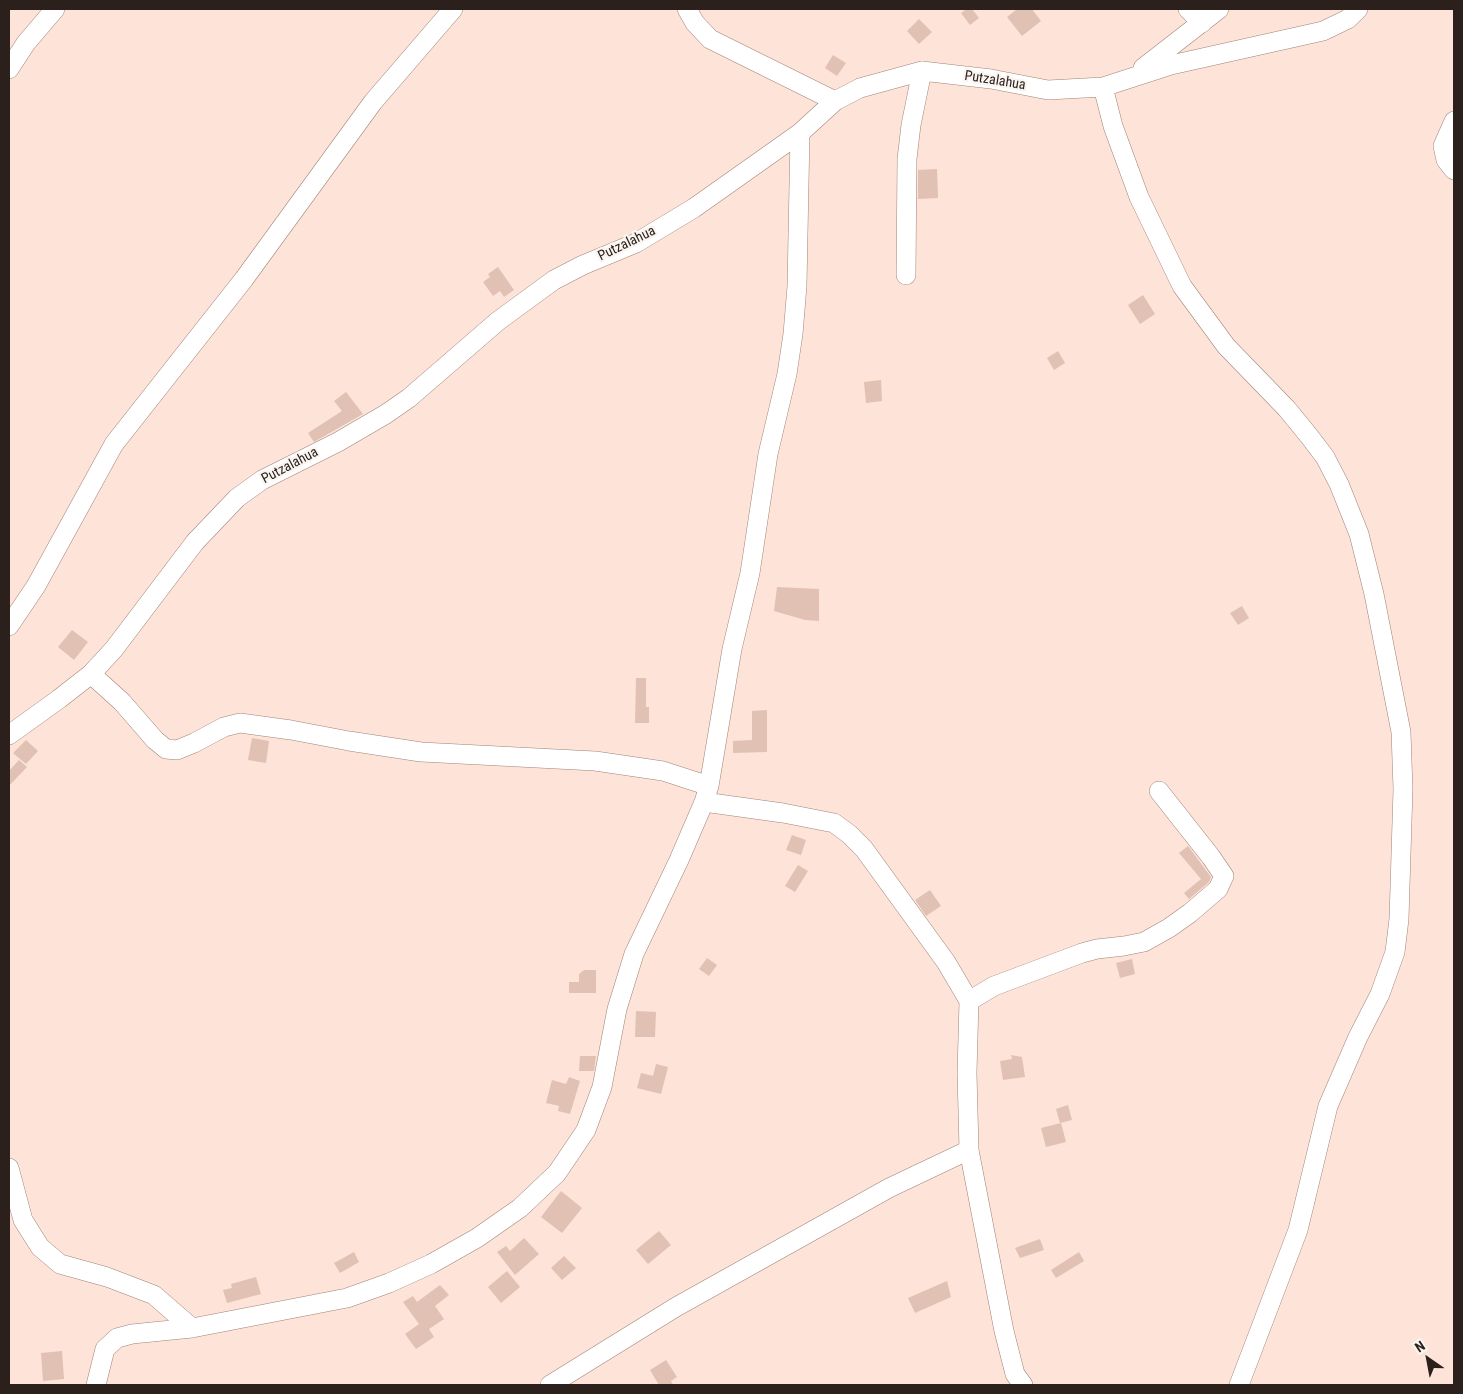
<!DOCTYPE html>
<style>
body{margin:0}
#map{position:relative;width:1463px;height:1394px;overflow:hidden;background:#fde3d8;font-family:"Roboto Condensed",sans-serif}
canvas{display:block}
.frame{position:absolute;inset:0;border:10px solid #2b201b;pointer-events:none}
.north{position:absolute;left:1403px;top:1334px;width:50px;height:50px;-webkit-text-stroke:4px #fbf5f2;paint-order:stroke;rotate:327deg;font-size:14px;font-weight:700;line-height:20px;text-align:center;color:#2b201b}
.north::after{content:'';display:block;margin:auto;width:18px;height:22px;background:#2b201b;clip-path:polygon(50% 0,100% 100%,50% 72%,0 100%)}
</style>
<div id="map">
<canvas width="1463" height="1394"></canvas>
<div class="frame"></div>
<div class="north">N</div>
</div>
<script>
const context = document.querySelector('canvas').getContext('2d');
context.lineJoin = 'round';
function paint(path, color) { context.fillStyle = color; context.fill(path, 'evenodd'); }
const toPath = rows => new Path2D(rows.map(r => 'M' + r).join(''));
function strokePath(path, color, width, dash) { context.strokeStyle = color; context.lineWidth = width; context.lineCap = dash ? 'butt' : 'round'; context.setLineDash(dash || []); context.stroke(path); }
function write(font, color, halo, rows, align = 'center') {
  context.font = font + ' "Roboto Condensed",sans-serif'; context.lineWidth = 4.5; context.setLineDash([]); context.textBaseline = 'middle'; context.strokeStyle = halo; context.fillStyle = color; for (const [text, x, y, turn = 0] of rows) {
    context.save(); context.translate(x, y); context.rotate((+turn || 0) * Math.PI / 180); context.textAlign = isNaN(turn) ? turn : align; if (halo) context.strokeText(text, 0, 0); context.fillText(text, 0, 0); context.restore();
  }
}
paint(toPath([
 [967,9,972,9,979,18,970,25,961,13],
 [1017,9,1032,9,1041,21,1022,36,1007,17],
 [919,19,932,32,919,44,907,31],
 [833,55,846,63,837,76,825,68],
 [937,169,938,198,918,199,918,170],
 [498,267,514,290,504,297,500,291,493,296,483,282,490,277,488,274],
 [1143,295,1155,314,1140,324,1128,305],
 [1058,351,1065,363,1054,370,1047,358],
 [881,380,882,401,866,403,864,382],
 [346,392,363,414,314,442,308,433,342,411,334,401],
 [777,587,819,589,819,621,805,620,774,611],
 [1242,606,1249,618,1238,625,1230,613],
 [72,630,88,642,74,660,58,647],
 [636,678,646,678,646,707,649,707,649,723,635,723],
 [767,710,767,752,733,753,733,741,752,740,752,711],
 [252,738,269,741,266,763,248,760],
 [26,740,38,751,26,764,13,753],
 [19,760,27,767,9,786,9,771],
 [792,835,806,840,801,855,786,850],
 [1188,846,1211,877,1209,882,1189,899,1184,893,1201,879,1179,853],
 [798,865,808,871,795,892,785,886],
 [930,890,941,906,926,916,915,900],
 [707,958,717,965,709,976,699,969],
 [1132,959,1135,974,1120,978,1116,963],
 [584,970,596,970,596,993,569,993,569,982,579,982,579,974],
 [636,1011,656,1012,655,1037,635,1037],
 [1011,1055,1022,1057,1025,1077,1003,1080,1000,1061,1012,1059],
 [580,1056,596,1056,594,1071,579,1071],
 [656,1064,668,1067,661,1094,637,1088,641,1073,653,1076],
 [569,1077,580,1081,570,1114,558,1111,559,1106,546,1103,552,1080,566,1084],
 [1068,1105,1072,1120,1060,1123,1056,1109],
 [1061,1123,1066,1142,1046,1147,1041,1128],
 [561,1191,582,1208,562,1233,541,1217],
 [659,1231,671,1245,648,1264,636,1250],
 [524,1238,539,1254,515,1275,497,1252,506,1246,510,1251],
 [1040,1239,1044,1250,1020,1258,1015,1248],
 [354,1252,359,1262,340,1273,334,1263],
 [1079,1252,1084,1261,1056,1278,1051,1270],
 [564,1256,576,1268,562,1280,551,1268],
 [507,1271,520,1287,501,1303,488,1287],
 [256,1277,261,1294,227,1303,223,1290,232,1288,231,1284],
 [947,1281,951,1297,915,1313,908,1298],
 [440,1285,449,1295,435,1306,444,1319,429,1329,434,1337,416,1349,405,1334,419,1324,403,1302,413,1296,417,1302],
 [62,1351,64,1379,43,1381,41,1353],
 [666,1360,677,1377,671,1381,673,1385,659,1385,650,1370]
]), '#e1c1b4');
const minor = toPath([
 [687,9,695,23,710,39,835,101],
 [1188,9,1202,23],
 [1143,68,1219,9],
 [9,69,26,43,55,9],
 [1103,87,1113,126,1139,197,1182,286,1226,346,1287,409,1309,436,1325,457,1339,484,1359,534,1374,594,1401,732,1403,789,1399,919,1395,952,1380,994,1358,1037,1328,1106,1298,1230,1239,1385],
 [1454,121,1443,146,1446,160,1454,170],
 [906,275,907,159,911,125,922,71],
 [9,626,36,586,114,444,244,279,373,102,453,9],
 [91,674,122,702,155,740,166,749,177,750,194,743,224,727,240,723,291,730,349,741,421,752,595,761,663,771,709,786],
 [9,735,59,699,91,674,114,649,195,542,237,498,262,480,338,442,386,414,409,398,498,321,554,280,583,265,636,243,694,208,800,133,835,101,860,88,922,71,991,79,1048,90,1103,87,1171,65,1323,31,1348,19,1358,9],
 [704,802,783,813,834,823,849,834,864,849,946,962,969,1001,967,1073,969,1150,1004,1331,1015,1374,1023,1385],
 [969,1001,994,986,1082,953,1097,949,1124,946,1144,942,1169,928,1190,913,1218,889,1224,876,1211,857,1159,791],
 [9,1168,23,1220,40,1247,60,1264,107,1277,154,1295,192,1328],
 [96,1385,105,1349,117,1338,132,1334,192,1328,347,1298,389,1283,431,1264,477,1238,520,1208,557,1173,586,1130,602,1087,617,1009,634,954,679,860,704,802,709,786,732,649,750,573,768,454,787,374,793,334,797,286,800,133],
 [550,1385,676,1307,889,1188,969,1150]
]);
strokePath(minor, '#a18377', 20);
strokePath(minor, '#fff', 19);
write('14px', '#2b201b', '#fbf5f2', [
 ["Putzalahua",995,81,9],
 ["Putzalahua",627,244,-26],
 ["Putzalahua",290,466,-28]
]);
</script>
